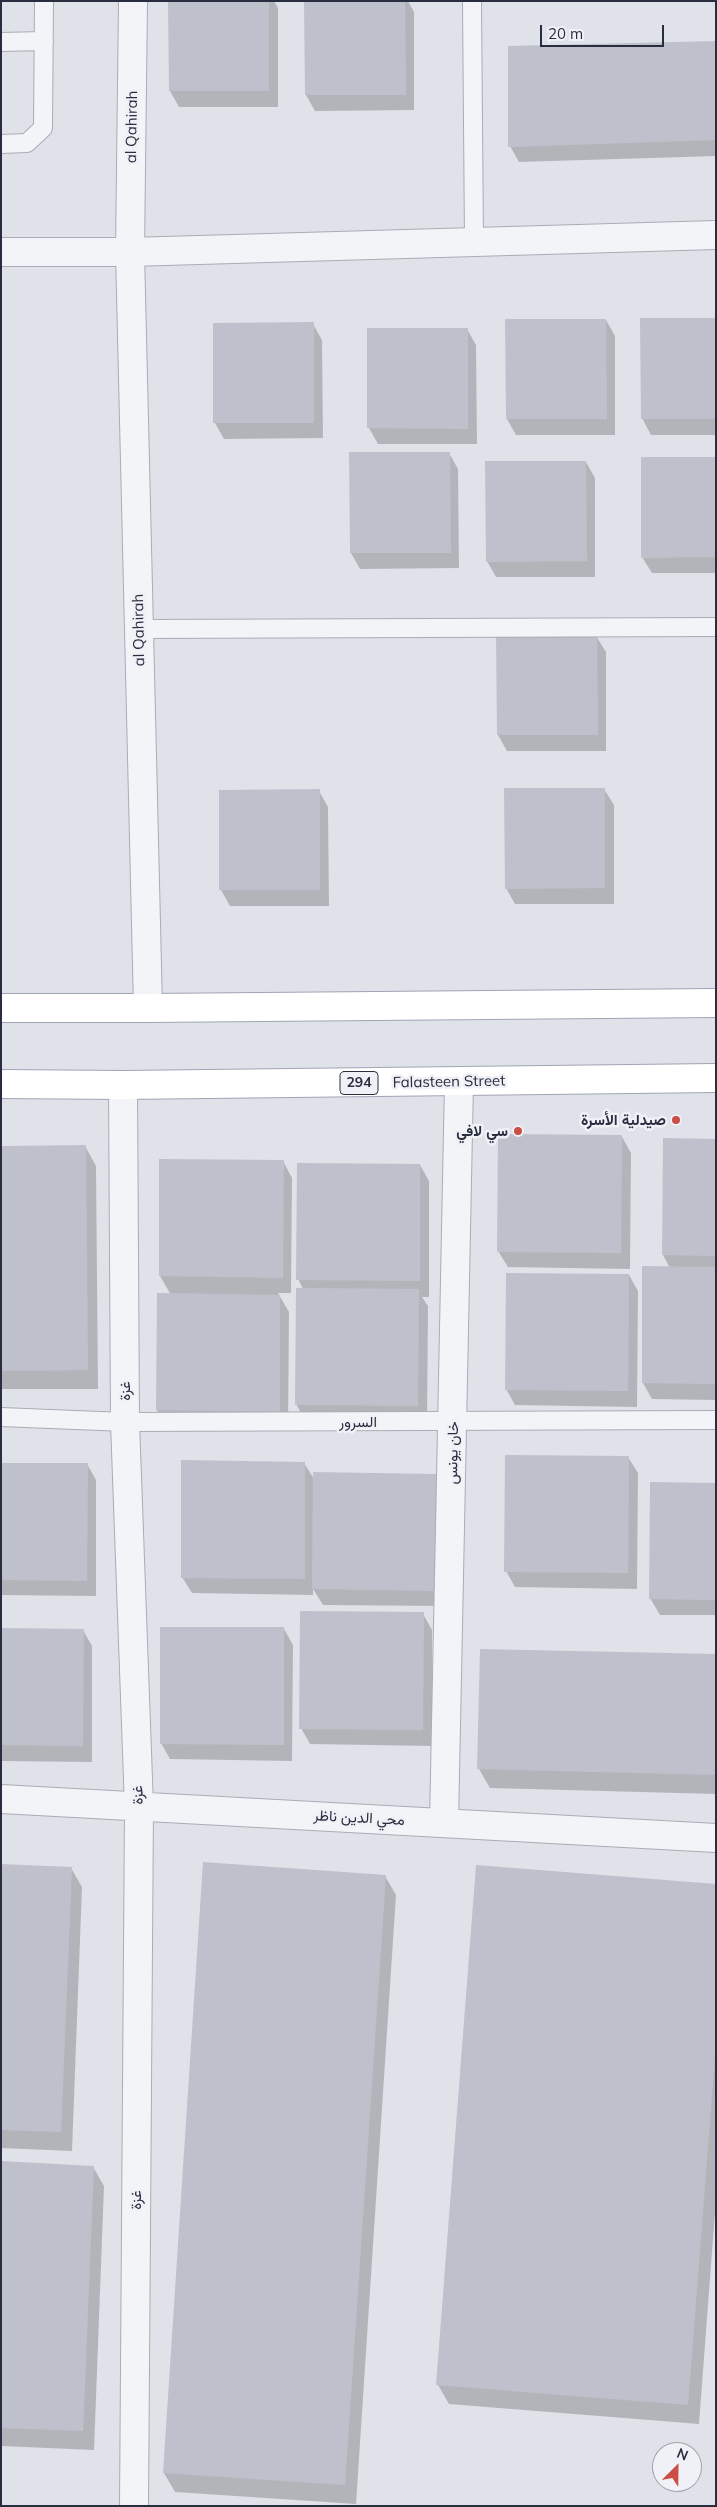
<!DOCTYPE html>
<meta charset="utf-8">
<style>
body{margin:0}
#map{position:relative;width:717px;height:2507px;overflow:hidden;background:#e0e2e9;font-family:Mulish,sans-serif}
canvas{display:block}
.frame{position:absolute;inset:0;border:2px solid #292d40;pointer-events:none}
.north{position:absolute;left:652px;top:2442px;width:50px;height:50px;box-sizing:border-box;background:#f0f1f6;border:1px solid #a0a3ad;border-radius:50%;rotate:23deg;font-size:14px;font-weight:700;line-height:20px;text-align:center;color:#292d40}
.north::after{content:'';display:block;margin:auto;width:18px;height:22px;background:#cc4f47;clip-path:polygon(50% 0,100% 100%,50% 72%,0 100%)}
.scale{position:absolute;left:540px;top:25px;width:124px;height:22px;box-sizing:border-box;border:2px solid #292d40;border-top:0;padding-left:6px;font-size:15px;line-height:18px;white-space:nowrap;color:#292d40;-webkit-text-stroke:4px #f0f1f6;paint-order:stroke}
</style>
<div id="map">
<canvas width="717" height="2507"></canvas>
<div class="frame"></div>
<div class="north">N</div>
<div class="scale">20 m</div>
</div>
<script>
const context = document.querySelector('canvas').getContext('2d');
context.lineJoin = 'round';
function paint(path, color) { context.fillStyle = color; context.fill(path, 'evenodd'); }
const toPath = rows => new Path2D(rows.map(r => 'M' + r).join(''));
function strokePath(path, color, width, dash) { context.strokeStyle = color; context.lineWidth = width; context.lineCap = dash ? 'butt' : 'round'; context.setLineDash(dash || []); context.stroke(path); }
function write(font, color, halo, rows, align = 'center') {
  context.font = font + ' Mulish,Vazirmatn,sans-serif'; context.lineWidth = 5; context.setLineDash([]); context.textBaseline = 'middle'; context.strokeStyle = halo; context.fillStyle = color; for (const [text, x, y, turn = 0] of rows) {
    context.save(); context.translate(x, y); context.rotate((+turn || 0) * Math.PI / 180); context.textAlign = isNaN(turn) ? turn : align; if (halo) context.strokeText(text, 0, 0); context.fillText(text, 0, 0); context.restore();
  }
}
paint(toPath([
 [170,1,274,1,278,8,278,107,179,107,170,91],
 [306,1,408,1,414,12,414,110,315,111,306,95],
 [716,42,716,156,519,162,510,146],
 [716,319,716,435,651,435,642,418],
 [507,320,606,320,615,336,615,435,516,435,507,419],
 [313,324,322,340,323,438,224,439,215,423],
 [467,329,476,345,477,444,378,444,369,428],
 [449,453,458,469,459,568,360,569,351,553],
 [716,458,716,573,652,573,642,557],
 [586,462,595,478,595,577,496,577,487,561],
 [498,636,596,636,606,652,606,751,507,751,498,735],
 [604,789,614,805,614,904,515,904,506,888],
 [319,791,328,807,329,906,230,906,221,890],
 [622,1137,631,1153,630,1269,508,1267,498,1251],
 [716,1140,716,1400,652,1399,643,1383,644,1268,670,1268,663,1255],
 [85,1146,96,1166,98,1389,1,1389,1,1147],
 [160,1161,283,1161,292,1178,291,1293,278,1293,289,1312,288,1427,167,1426,157,1410,171,1295,160,1276],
 [420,1165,429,1181,429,1297,422,1297,428,1306,427,1422,305,1420,296,1404,303,1289,298,1279],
 [629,1275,638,1291,637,1407,515,1405,506,1389],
 [628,1457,638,1473,637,1589,515,1587,506,1571],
 [304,1463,314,1479,436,1475,445,1491,444,1606,323,1605,313,1589,313,1595,192,1593,182,1577],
 [1,1464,87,1464,96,1480,96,1596,1,1595],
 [716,1484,716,1615,660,1615,650,1598],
 [423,1614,432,1630,432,1746,310,1744,301,1728],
 [1,1629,83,1630,92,1646,92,1762,1,1761],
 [284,1629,293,1645,292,1761,170,1759,161,1743],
 [481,1650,716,1656,716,1794,490,1788,479,1769],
 [1,1865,71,1868,82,1887,72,2151,1,2148],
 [385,1876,396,1895,356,2504,175,2492,164,2473],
 [716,1885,716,2199,699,2424,449,2404,438,2385],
 [1,2163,93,2167,104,2186,94,2450,1,2446]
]), '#0003');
paint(toPath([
 [168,1,269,1,269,91,169,91],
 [304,1,405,1,406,95,305,95],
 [716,41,716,140,508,147,508,46],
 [640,318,716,318,716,419,641,419],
 [505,319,606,319,607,419,506,419],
 [314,322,314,423,213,423,213,323],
 [367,328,468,328,468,429,367,428],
 [349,452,450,452,451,553,350,553],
 [641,457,716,457,716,557,641,558],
 [485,461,586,461,587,561,486,562],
 [496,635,597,635,598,735,497,735],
 [504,788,605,788,605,888,505,889],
 [320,789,320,890,219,890,219,790],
 [498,1134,622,1135,621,1253,497,1252],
 [663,1138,716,1139,716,1256,662,1255],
 [86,1145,88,1370,1,1371,1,1146],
 [159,1159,284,1160,283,1278,159,1276],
 [297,1163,420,1164,420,1281,296,1280],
 [642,1266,716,1267,716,1384,642,1383],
 [506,1273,629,1274,628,1391,505,1390],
 [296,1288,419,1289,418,1406,295,1405],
 [157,1293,280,1295,280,1412,156,1410],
 [505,1455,629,1456,628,1573,504,1572],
 [181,1460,305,1462,305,1579,181,1578],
 [1,1463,88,1463,87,1581,1,1580],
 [313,1472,437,1474,436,1591,312,1589],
 [650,1482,716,1483,716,1600,649,1599],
 [300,1611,424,1612,423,1730,299,1729],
 [160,1627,284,1627,284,1745,160,1744],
 [1,1628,84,1629,83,1746,1,1745],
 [480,1649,716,1654,716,1775,477,1769],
 [203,1862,386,1875,345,2485,163,2473],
 [1,1864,72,1867,61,2132,1,2130],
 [476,1865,716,1884,716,2043,688,2405,436,2385],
 [1,2161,94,2166,83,2431,1,2428]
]), '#bec0cc');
const service = toPath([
 [472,1,474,242],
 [1,42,44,41],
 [1,144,27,143,43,128,44,1],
 [139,629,716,627],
 [1,1417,125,1422,716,1420]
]);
const minor = toPath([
 [133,1,130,252,148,1008],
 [1,252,130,252,716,235],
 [123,1085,125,1422,139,1807,134,2506],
 [1,1799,716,1838],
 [444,1823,459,1082]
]);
const primary = toPath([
 [1,1008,148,1008,716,1003],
 [1,1084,123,1085,716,1078]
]);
strokePath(service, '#a9acb6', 20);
strokePath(minor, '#a9acb6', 30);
strokePath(primary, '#a0a4b5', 30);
strokePath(service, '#f3f4f7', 18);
strokePath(minor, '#f3f4f7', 28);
strokePath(primary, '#fff', 28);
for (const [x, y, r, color] of [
 [676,1120,5,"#cc4f47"],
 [518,1131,5,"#cc4f47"]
]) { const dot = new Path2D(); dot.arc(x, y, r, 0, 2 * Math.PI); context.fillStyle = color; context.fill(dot); strokePath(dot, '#f0f1f6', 2); }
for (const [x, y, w] of [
 [359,1083,38]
]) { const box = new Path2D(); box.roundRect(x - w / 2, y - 11.5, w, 23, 4); context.fillStyle = '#f0f1f6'; context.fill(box); strokePath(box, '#292d40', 1); }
write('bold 14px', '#292d40', null, [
 ["294",359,1083]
]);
write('15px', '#292d40', '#f0f1f6', [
 ["al Qahirah",132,127,-89],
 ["al Qahirah",139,630,-91],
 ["Falasteen Street",449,1082,-1],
 ["غزة",125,1391,-90],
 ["السرور",358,1422],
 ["خان يونس",453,1453,-89],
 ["غزة",138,1795,-92],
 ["محي الدين ناظر",359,1818,3],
 ["غزة",136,2200,-90]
]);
write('bold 15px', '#292d40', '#f0f1f6', [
 ["صيدلية الأسرة",666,1120],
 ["سي لافي",508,1131]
], 'right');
</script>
